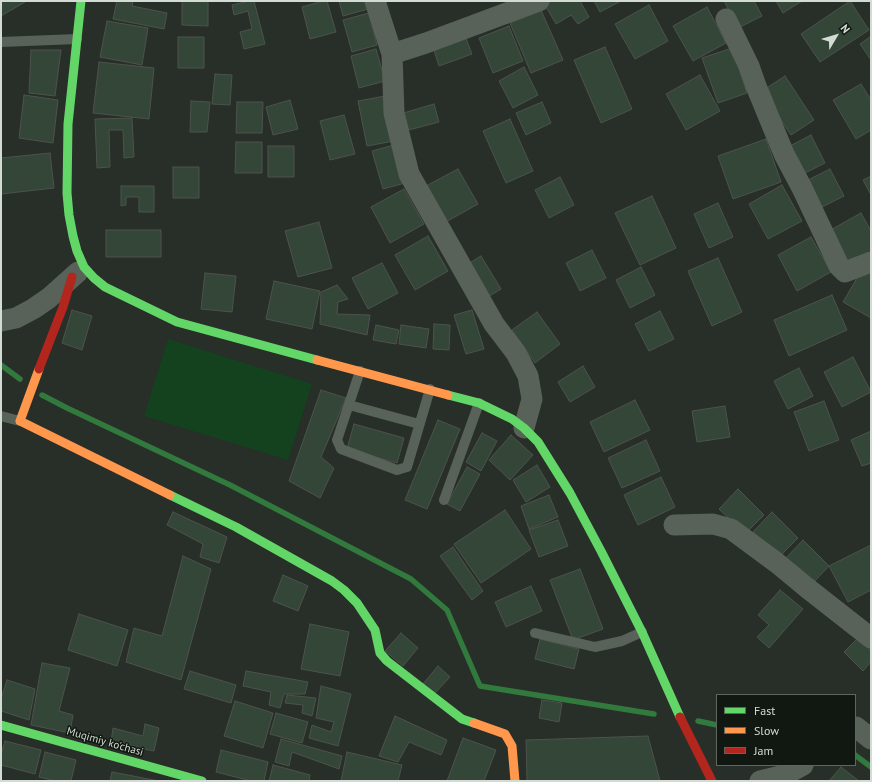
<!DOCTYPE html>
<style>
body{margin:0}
#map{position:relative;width:872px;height:782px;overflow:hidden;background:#282e28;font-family:"PT Sans",sans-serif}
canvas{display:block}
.frame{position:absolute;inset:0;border:2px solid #d3dcd4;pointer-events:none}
.legend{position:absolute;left:716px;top:694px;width:140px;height:72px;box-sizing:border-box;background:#111812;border:1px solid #5f6660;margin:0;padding:5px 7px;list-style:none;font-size:12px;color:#d3dcd4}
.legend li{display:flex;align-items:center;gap:8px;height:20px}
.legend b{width:20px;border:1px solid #5f6660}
.north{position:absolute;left:816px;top:16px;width:40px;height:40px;-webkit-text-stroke:3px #111812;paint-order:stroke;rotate:52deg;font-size:11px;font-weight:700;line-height:16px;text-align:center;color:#d3dcd4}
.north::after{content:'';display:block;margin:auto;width:14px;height:18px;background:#d3dcd4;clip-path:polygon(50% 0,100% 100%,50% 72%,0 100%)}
</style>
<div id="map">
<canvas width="872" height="782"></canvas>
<div class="frame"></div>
<ul class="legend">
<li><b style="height:5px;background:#63d668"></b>Fast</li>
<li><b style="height:5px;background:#ff974d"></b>Slow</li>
<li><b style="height:5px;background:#b3261e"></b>Jam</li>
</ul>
<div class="north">N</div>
</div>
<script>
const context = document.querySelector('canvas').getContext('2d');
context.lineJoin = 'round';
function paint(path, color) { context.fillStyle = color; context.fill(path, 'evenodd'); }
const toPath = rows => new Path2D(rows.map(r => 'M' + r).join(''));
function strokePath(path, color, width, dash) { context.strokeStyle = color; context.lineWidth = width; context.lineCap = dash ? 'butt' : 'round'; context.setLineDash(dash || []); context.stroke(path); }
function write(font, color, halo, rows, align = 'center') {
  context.font = font + ' "PT Sans",sans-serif'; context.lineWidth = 3; context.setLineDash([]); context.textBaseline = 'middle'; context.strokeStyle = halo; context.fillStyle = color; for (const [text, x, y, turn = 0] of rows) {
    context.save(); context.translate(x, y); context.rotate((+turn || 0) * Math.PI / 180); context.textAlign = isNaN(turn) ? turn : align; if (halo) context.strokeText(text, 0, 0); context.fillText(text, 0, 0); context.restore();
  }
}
paint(toPath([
 [168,339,312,384,288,460,144,416]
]), '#15421e');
strokePath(toPath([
 [1,365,20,379],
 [42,395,67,408,230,485,411,579,447,610,480,686,654,714],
 [698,721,717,725],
 [855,755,871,767]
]), '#32793e', 5.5);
const building = toPath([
 [1,1,24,1,25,2,1,16,1,1],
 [117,1,133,1,132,6,167,13,164,29,113,19,117,1],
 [182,1,208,1,208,26,182,25,182,1],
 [249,1,254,1,265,44,244,49,240,32,252,29,248,11,234,15,232,5,249,1],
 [323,1,327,1,336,32,310,39,302,7,323,1],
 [339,1,366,1,368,9,343,16,339,1],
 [552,1,580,1,589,17,578,24,571,15,556,24,545,5,552,1],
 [594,1,621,1,600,12,594,1],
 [724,1,754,1,762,16,738,28,724,1],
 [776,1,802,1,783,13,776,1],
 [850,1,869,30,820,62,801,34,850,1],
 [649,5,668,41,635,59,615,24,649,5],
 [707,7,726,43,693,61,673,26,707,7],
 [541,10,563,60,531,73,510,23,541,10],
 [369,13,377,45,352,52,343,20,369,13],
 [107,21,148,28,142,65,100,57,107,21],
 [509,26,523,61,493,73,479,38,509,26],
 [465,36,472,54,439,66,433,47,465,36],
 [871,36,871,60,860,44,871,36],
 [178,37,204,37,204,68,178,68,178,37],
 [605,47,632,109,601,123,574,60,605,47],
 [732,48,747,93,718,103,702,58,732,48],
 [376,49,385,81,359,88,351,56,376,49],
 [31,50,61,50,55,96,29,93,31,50],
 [99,62,154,68,149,119,93,113,99,62],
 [524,67,538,95,513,108,499,81,524,67],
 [215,74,232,75,230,105,212,104,215,74],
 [700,75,720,111,686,130,666,94,700,75],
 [785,76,814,120,791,135,762,91,785,76],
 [861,84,871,100,871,130,856,139,833,100,861,84],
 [24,95,58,100,53,143,19,138,24,95],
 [385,96,394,141,367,146,358,101,385,96],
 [290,100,298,129,273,135,266,107,290,100],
 [191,101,210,102,207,132,190,132,191,101],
 [237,102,263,102,262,133,236,133,237,102],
 [542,102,551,123,526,135,516,113,542,102],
 [434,104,439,122,405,131,400,114,434,104],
 [344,115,355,154,330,160,320,121,344,115],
 [132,118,134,157,124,158,123,130,109,130,110,167,97,168,95,119,132,118],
 [510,119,533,171,506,183,483,131,510,119],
 [811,135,825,163,799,176,786,148,811,135],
 [766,139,781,182,733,199,718,156,766,139],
 [236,142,262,142,262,173,235,173,236,142],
 [394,145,405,183,383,189,372,151,394,145],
 [268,146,294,146,294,177,268,177,268,146],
 [50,153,54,188,1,194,1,158,50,153],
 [173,167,199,167,199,198,173,198,173,167],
 [458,169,478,204,444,223,424,187,458,169],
 [830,169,844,196,818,209,804,182,830,169],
 [871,176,871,195,863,180,871,176],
 [560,177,574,205,549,218,535,190,560,177],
 [782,185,802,221,768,239,749,204,782,185],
 [121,186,154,186,154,212,139,212,139,197,126,197,126,205,121,206,121,186],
 [404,189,424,224,390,243,371,207,404,189],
 [652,196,676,248,640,265,615,213,652,196],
 [718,203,733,237,709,248,694,214,718,203],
 [861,213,871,231,871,254,847,267,827,232,861,213],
 [319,222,332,268,298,277,285,231,319,222],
 [106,230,161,230,161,257,106,257,106,230],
 [428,236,448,271,415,290,395,255,428,236],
 [811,237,831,272,797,291,778,255,811,237],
 [592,250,606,278,580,291,566,263,592,250],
 [481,256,501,289,483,300,463,267,481,256],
 [718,258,742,312,712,326,688,271,718,258],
 [382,263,398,293,368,309,352,278,382,263],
 [864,266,871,270,871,318,843,302,864,266],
 [641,267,655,295,630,308,616,280,641,267],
 [205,273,236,276,232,312,201,309,205,273],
 [274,281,320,291,312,329,266,319,274,281],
 [337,285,348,299,338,302,337,314,370,315,367,335,320,324,321,292,337,285],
 [832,295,847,330,789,356,774,320,832,295],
 [72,310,92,316,82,350,62,343,72,310],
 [472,310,484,349,466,354,454,315,472,310],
 [660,311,674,339,649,351,635,324,660,311],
 [537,312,560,344,535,363,512,330,537,312],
 [434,324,450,325,449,350,433,349,434,324],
 [376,325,399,330,396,344,373,340,376,325],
 [401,325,429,329,426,348,399,344,401,325],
 [853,357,871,392,842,407,824,372,853,357],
 [583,366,595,387,570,402,558,382,583,366],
 [799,368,813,396,788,409,774,381,799,368],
 [321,390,346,398,321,457,334,468,320,498,289,481,321,390],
 [635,400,650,430,604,452,590,422,635,400],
 [824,401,839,440,809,451,794,412,824,401],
 [725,406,730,437,697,442,692,411,725,406],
 [438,420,460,429,427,509,405,500,438,420],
 [354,424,404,438,397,463,347,449,354,424],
 [871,431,871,463,862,466,851,440,871,431],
 [482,433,497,441,481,471,466,462,482,433],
 [511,435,533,455,510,480,489,460,511,435],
 [646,440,660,471,622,488,608,458,646,440],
 [537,465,550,487,526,502,513,480,537,465],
 [467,467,480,474,460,511,447,504,467,467],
 [661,477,675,507,638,525,624,495,661,477],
 [738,489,764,515,745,534,719,509,738,489],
 [549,495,558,517,529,529,521,506,549,495],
 [505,510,531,549,481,583,454,544,505,510],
 [173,512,227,537,219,563,200,557,203,544,167,525,173,512],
 [772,512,798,538,779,557,753,532,772,512],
 [558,520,568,546,539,557,529,530,558,520],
 [803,540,829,566,810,586,784,560,803,540],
 [871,545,871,590,848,602,829,566,871,545],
 [453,547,483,591,472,600,440,556,453,547],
 [183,556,211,569,181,680,126,662,134,628,162,636,183,556],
 [580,569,603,629,573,640,550,580,580,569],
 [283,575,308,586,298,611,273,601,283,575],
 [531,586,542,611,506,627,495,602,531,586],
 [780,590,803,609,769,648,757,637,769,625,758,615,780,590],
 [79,614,128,630,117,666,68,650,79,614],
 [310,624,349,632,340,676,301,669,310,624],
 [401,633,418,648,403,666,385,651,401,633],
 [858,638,871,651,871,662,863,671,844,652,858,638],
 [540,639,579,649,574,669,535,659,540,639],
 [42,663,70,668,59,711,73,715,70,733,31,725,42,663],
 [438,666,450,677,434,694,422,685,438,666],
 [190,671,236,685,231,703,184,689,190,671],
 [246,671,308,682,305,694,284,694,280,708,269,705,271,692,243,686,246,671],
 [7,680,35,689,29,720,1,711,1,699,7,680],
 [321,686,351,694,338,746,309,738,312,725,331,732,334,722,316,718,321,686],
 [287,695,316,698,312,716,302,713,303,705,285,703,287,695],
 [542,700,562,703,559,722,539,718,542,700],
 [235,701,273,713,263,748,224,736,235,701],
 [276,713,308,722,302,743,270,734,276,713],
 [395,716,447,740,441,755,409,742,398,762,379,756,395,716],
 [145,724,159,728,154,751,111,742,113,728,143,736,145,724],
 [648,736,660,781,527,781,526,740,648,736],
 [463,738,496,750,484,781,447,781,463,738],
 [281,739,342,756,339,769,292,752,289,766,275,762,281,739],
 [5,741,41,750,35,774,1,765,1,755,5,741],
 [221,750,268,762,264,781,251,781,216,772,221,750],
 [45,752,76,760,71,781,56,781,39,777,45,752],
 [347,752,402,765,398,781,341,781,347,752],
 [273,765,310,775,309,781,269,781,273,765],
 [841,767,859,781,829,781,841,767],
 [112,772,159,781,110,781,112,772]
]);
paint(building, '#344638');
strokePath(building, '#4d524d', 1);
strokePath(toPath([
 [1,42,77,39],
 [360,371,337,440,341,449,397,470,407,467,430,389],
 [349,405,419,424],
 [1,416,20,421],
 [444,500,479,403],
 [535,633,595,647,622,641,642,632]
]), '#586258', 10);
strokePath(toPath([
 [375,1,392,54,394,113,409,174,494,324,516,353,528,376,532,399,524,428],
 [726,19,749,66,756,86,784,154,802,188,839,266,845,272,871,262],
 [392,54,426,43,539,1],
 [1,321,16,318,33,309,49,298,78,272],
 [674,525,713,524,731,529,777,563,806,587,871,638],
 [856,727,871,739],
 [760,781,785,775,803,765]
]), '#586258', 21);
strokePath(toPath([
 [81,1,68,124,67,193,69,215,73,236,77,251,84,267,94,278,105,287,177,322,317,360],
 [448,395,479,403,512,419,524,428,538,442,570,493,601,551,642,632,680,717],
 [170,495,236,527,332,581,344,590,357,603,375,630,380,653,387,661,462,719,474,723],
 [1,725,202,781]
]), '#63d668', 9);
strokePath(toPath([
 [317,360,448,395],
 [39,369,20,421,170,495],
 [474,723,505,734,512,746,515,781]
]), '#ff974d', 9);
strokePath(toPath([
 [39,369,63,307,72,277],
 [680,717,712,781]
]), '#b3261e', 9);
write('11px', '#d3dcd4', '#111812', [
 ["Muqimiy ko'chasi",105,742,16]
]);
</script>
